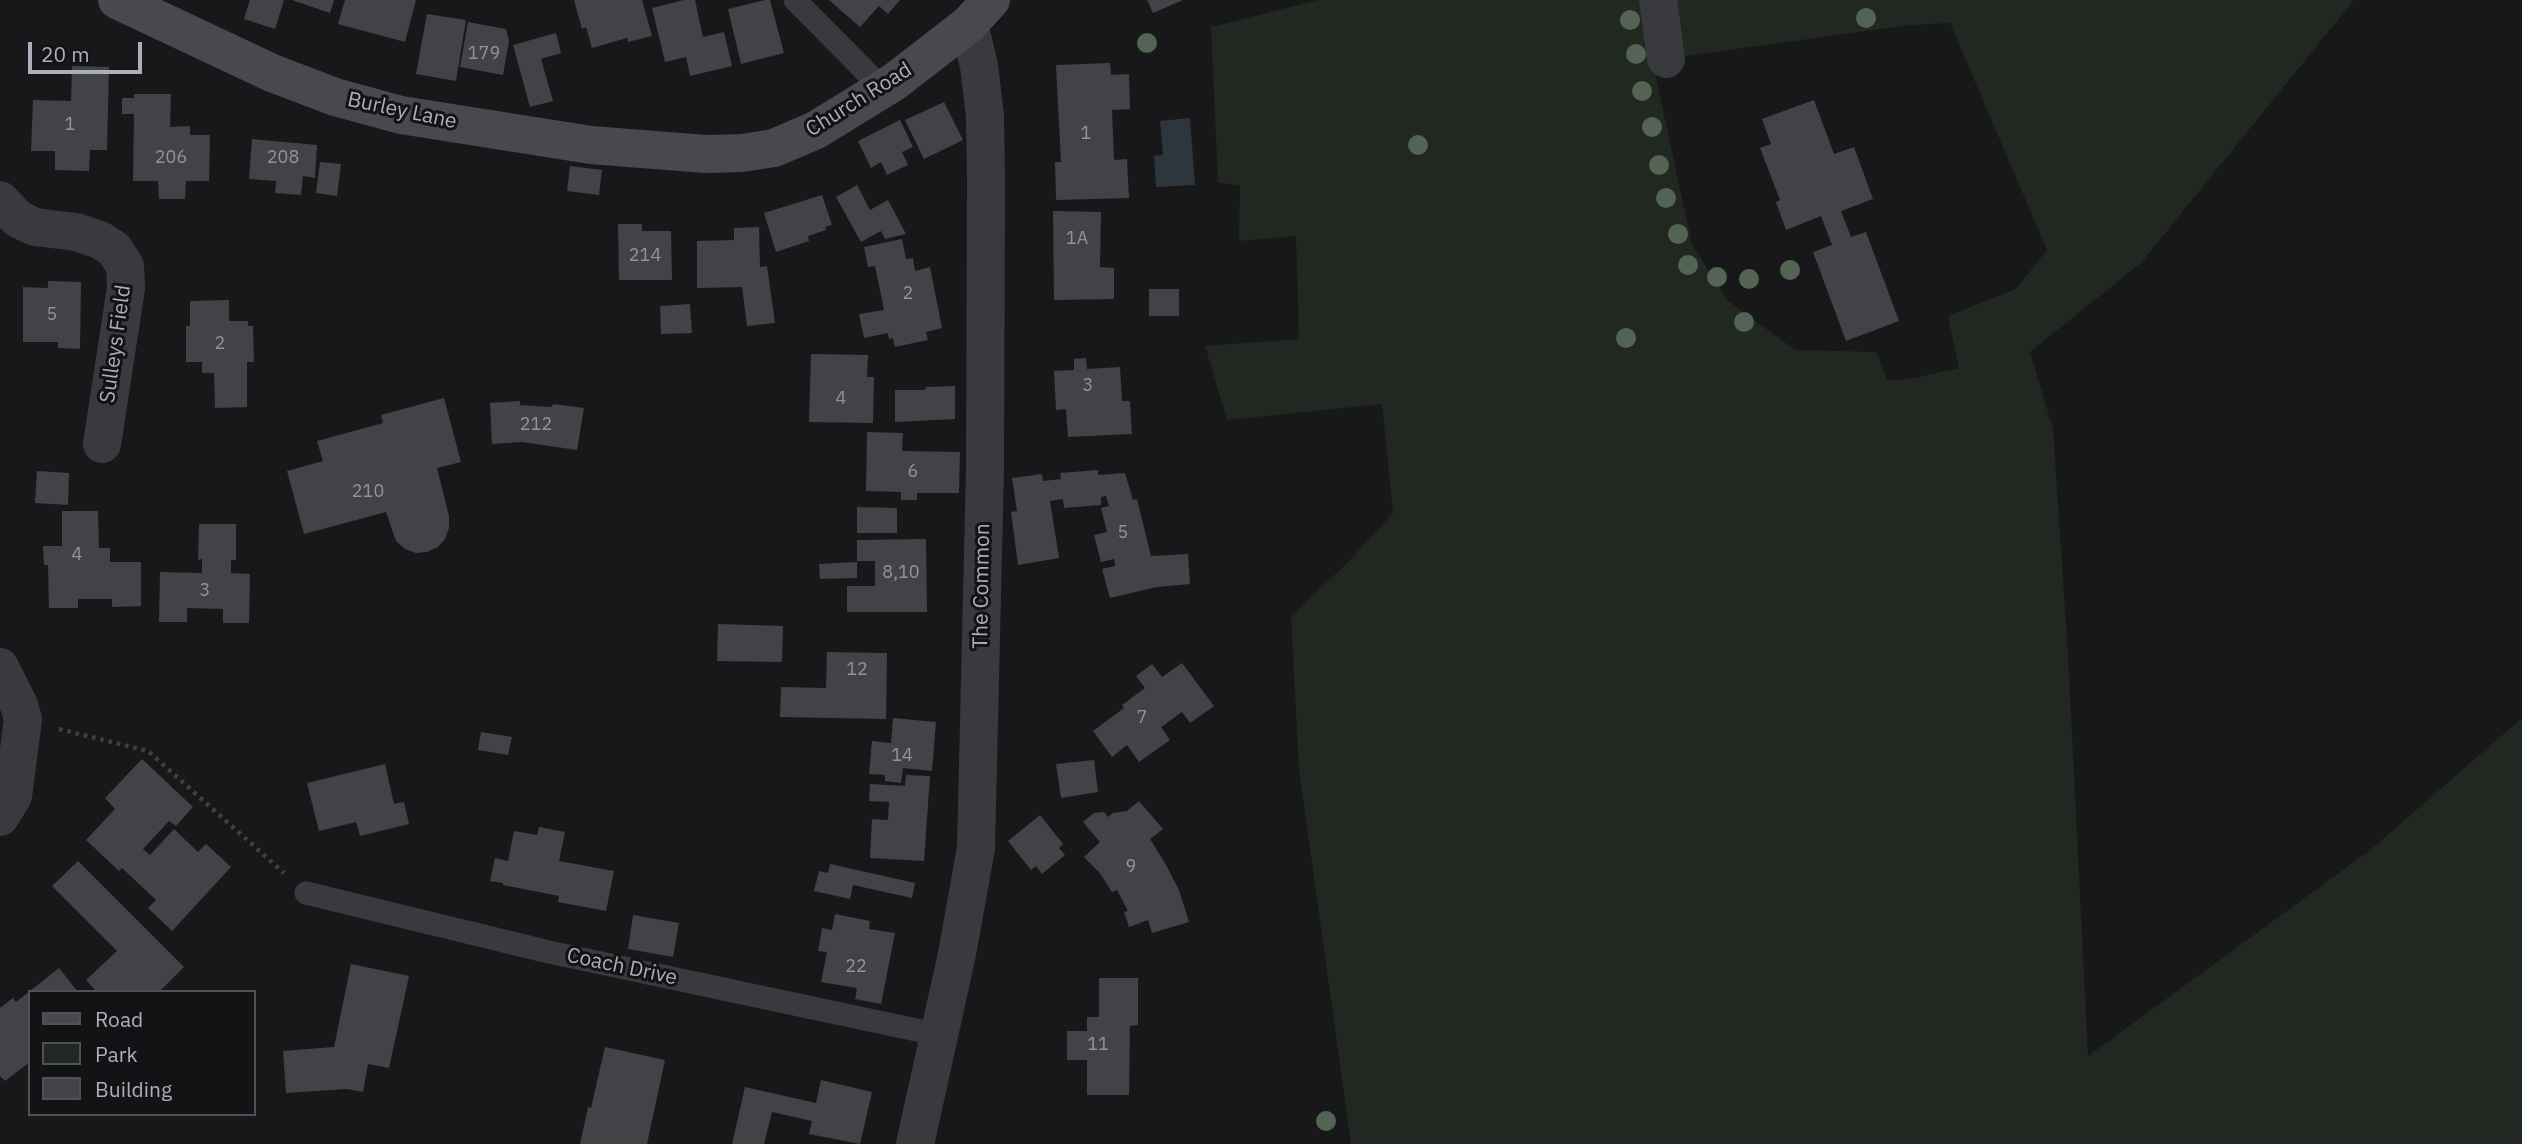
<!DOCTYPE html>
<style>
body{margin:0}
#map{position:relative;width:2522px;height:1144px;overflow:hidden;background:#18181a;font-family:"IBM Plex Sans",sans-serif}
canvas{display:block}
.legend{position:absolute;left:28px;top:990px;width:228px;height:126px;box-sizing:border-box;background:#131315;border:2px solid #505157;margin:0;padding:9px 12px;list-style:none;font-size:21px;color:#abafb9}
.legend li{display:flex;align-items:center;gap:14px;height:35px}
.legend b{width:35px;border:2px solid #505157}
.scale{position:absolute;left:28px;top:42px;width:114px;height:32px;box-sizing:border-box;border:4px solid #abafb9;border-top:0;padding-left:9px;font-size:21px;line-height:24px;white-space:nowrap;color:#abafb9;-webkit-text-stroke:5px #131315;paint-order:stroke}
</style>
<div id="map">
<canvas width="2522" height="1144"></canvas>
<ul class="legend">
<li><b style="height:9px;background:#47494e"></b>Road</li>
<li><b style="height:19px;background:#202821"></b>Park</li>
<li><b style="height:19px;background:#424347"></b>Building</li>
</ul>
<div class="scale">20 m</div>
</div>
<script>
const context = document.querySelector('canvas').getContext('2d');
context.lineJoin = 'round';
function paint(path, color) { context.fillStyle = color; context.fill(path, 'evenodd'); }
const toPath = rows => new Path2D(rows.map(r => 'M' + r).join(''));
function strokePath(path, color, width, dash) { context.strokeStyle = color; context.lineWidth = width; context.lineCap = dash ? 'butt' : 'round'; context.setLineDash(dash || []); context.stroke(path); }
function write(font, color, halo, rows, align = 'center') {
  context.font = font + ' "IBM Plex Sans",sans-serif'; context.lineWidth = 6; context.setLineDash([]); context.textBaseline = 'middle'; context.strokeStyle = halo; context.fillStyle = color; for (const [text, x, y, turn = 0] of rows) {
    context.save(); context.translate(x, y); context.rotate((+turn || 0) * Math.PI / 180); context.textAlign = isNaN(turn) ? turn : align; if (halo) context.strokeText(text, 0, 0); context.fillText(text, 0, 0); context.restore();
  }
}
paint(toPath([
 [1318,0,1645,0,1652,59,1692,244,1727,300,1795,350,1877,352,1887,380,1910,379,1959,368,1948,316,2016,289,2047,250,1950,23,1910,25,1685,56,1676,0,2354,0,2141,263,2030,352,2053,429,2068,654,2088,1056,2369,851,2522,718,2522,1144,1351,1144,1299,769,1291,616,1347,563,1393,513,1382,404,1227,420,1205,346,1299,339,1296,236,1239,241,1240,186,1218,182,1211,27]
]), '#202821');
paint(toPath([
 [1190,118,1195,185,1156,187,1154,156,1163,155,1160,121]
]), '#2e363d');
paint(toPath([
 [250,0,284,0,275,29,244,19],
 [292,0,334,0,330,13],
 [345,0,416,0,405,42,338,24],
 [574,0,642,0,652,36,628,42,627,38,592,48,586,27,582,29],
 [684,0,695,0,703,37,724,32,732,66,690,76,686,57,665,62,652,8],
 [765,0,770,0,784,53,741,64,728,9],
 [829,0,900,0,888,14,879,6,860,27],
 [1147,0,1183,0,1153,13],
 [427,14,466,20,456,81,416,74],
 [468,22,506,29,509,41,503,75,460,67],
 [556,33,561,53,541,59,553,101,530,107,513,45],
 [1110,63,1111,75,1129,74,1130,109,1112,110,1114,160,1127,159,1129,198,1056,200,1055,162,1061,162,1056,65],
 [72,66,109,67,107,150,90,150,89,171,55,170,55,151,31,151,33,100,71,101],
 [134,94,171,94,170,127,190,126,190,135,210,135,209,181,186,181,185,199,159,199,158,181,133,181,134,114,122,114,122,98,134,98],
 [1814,100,1834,154,1854,147,1873,199,1841,211,1851,237,1866,232,1899,321,1846,341,1813,252,1832,245,1821,216,1786,230,1776,202,1780,200,1760,148,1771,144,1762,119],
 [944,102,963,140,924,159,905,120],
 [900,120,913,147,902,152,908,165,887,175,881,162,871,168,858,141],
 [252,139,317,145,315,178,303,176,301,195,275,193,276,181,249,179],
 [320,162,341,164,337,196,316,193],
 [570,166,602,170,599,195,567,191],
 [857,185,870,210,888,200,906,234,885,239,881,231,861,242,836,197],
 [822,195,832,225,825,227,826,230,808,236,809,241,776,252,764,213],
 [1053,211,1101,212,1100,267,1114,268,1114,299,1054,300],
 [618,224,642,224,642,231,671,231,672,280,619,280],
 [759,227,760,267,767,266,775,323,747,326,742,287,697,288,697,241,734,240,734,228],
 [902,239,906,259,913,258,915,271,930,267,942,328,926,332,928,340,895,347,893,338,889,339,888,333,864,338,859,314,884,310,875,266,868,267,864,247],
 [48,281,81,282,80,349,58,348,58,342,23,342,23,287,48,288],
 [1149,289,1179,289,1179,316,1149,316],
 [229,300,229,321,248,321,248,326,253,326,254,362,247,362,247,407,215,408,214,373,202,373,202,362,186,362,186,326,190,326,190,301],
 [690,304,692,333,661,334,660,306],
 [811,354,868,355,867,377,874,377,873,423,809,422],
 [1086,358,1087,369,1120,367,1122,401,1130,401,1132,434,1068,437,1066,409,1056,410,1054,371,1074,370,1074,359],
 [955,386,955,419,895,422,895,390,925,390,926,387],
 [444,398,461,462,437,468,449,516,449,528,445,539,438,547,427,552,416,553,405,549,396,541,386,512,304,534,287,471,323,461,317,441,383,423,381,415],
 [520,401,520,405,552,407,553,404,584,408,577,450,522,442,492,444,490,403],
 [867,432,903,433,902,451,960,452,959,493,917,493,917,500,901,500,901,492,866,491],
 [1098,470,1098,475,1125,473,1133,500,1137,499,1151,556,1188,554,1190,584,1157,587,1110,598,1102,569,1115,566,1114,559,1101,562,1094,535,1107,532,1101,508,1109,506,1106,496,1101,497,1101,505,1064,508,1063,499,1050,501,1059,558,1018,565,1011,512,1017,511,1012,478,1042,474,1043,481,1061,479,1060,473],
 [37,471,69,473,68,505,35,503],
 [857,507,897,508,897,533,857,533],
 [62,511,98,511,99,548,110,548,110,562,141,562,141,606,112,607,112,599,78,599,78,608,49,608,48,565,44,565,43,546,62,546],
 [199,524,236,524,236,560,231,560,231,573,250,574,249,623,223,623,223,609,187,608,187,622,159,622,160,572,202,573,202,559,198,560],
 [926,539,927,612,847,612,847,586,875,586,875,561,857,561,857,540],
 [857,562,857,578,820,579,819,564],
 [718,624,783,626,782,662,717,661],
 [827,652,887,653,886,719,780,717,781,687,826,688],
 [1182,663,1214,706,1190,723,1182,712,1161,727,1170,740,1139,762,1127,745,1112,757,1093,731,1124,708,1122,705,1145,688,1136,676,1152,664,1162,677],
 [893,718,936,722,932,771,903,768,901,783,885,781,885,775,869,774,872,741,891,743],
 [481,732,512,737,508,755,478,750],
 [142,759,193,807,176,826,169,821,143,849,150,855,174,829,198,852,206,844,231,867,172,931,148,908,156,900,122,868,119,871,86,840,115,809,105,798],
 [1094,760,1098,792,1061,798,1056,764],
 [385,764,394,804,404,802,409,824,360,836,356,822,319,831,307,783],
 [906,775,930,776,924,861,870,858,872,819,888,820,889,802,869,801,870,784,905,786],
 [1139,801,1163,829,1150,839,1165,863,1179,890,1189,922,1152,933,1148,920,1129,927,1124,912,1128,911,1117,890,1112,892,1099,872,1084,857,1100,842,1083,822,1094,813,1104,812,1108,817,1113,813,1127,811],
 [1040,815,1063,844,1059,848,1065,855,1042,874,1036,866,1031,870,1008,841],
 [539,827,565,832,559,861,614,871,606,911,558,902,559,896,503,885,503,883,490,881,495,858,508,861,514,831,537,835],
 [78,861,184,967,159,992,97,992,86,980,117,951,52,886],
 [830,864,915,883,912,898,853,885,850,899,814,891,819,871,828,873],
 [835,914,870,921,869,929,895,933,881,1004,855,999,857,988,821,982,827,952,818,951,822,928,832,930],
 [633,915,679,923,673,957,628,949],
 [351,964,409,976,389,1068,368,1064,363,1092,347,1089,286,1093,283,1051,334,1047],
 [59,968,78,992,30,992,30,1062,5,1081,0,1076,0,1008,13,998,16,1002],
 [1099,978,1138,978,1138,1025,1130,1026,1129,1095,1087,1095,1087,1060,1067,1060,1067,1031,1087,1031,1087,1017,1099,1017],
 [605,1047,665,1060,647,1144,580,1144,588,1107,591,1108],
 [821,1080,872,1092,860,1144,809,1134,812,1121,772,1112,764,1144,732,1144,745,1087,816,1103]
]), '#424347');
strokePath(toPath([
 [59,729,148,751,284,873]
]), '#3f4145', 4.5, [3.5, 5]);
strokePath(toPath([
 [795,0,883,89],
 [306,893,549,952,940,1035]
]), '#393a3e', 23);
strokePath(toPath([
 [1658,0,1666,59],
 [0,200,18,219,35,227,76,232,100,240,114,249,125,266,126,288,102,444],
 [0,667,19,705,23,719,13,796,0,817],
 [915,1144,957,954,976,848,985,469,986,181,985,116,979,66,969,24]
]), '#393a3e', 38);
strokePath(toPath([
 [117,0,272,73,335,97,401,115,591,145,706,154,742,153,774,148,816,130,894,82,969,24,991,0]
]), '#47494e', 38);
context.fillStyle = '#536455';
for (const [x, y] of [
 [1866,18],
 [1630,20],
 [1147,43],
 [1636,54],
 [1642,91],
 [1652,127],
 [1418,145],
 [1659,165],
 [1666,198],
 [1678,234],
 [1688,265],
 [1790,270],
 [1717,277],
 [1749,279],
 [1744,322],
 [1626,338],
 [1326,1121]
]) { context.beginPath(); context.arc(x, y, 10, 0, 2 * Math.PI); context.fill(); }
write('18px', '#91949c', null, [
 ["179",484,54],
 ["1",70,125],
 ["1",1086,134],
 ["206",171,158],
 ["208",283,158],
 ["1A",1077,239],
 ["214",645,256],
 ["2",908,294],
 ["5",52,315],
 ["2",220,344],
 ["3",1088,386],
 ["4",841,399],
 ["212",536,425],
 ["6",913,472],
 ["210",368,492],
 ["5",1123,533],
 ["4",77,555],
 ["8,10",901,573],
 ["3",205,591],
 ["12",857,670],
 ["7",1142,718],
 ["14",902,756],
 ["9",1131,867],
 ["22",856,967],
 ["11",1098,1045]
]);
write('21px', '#abafb9', '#131315', [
 ["Church Road",859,100,-32],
 ["Burley Lane",402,111,12],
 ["Sulleys Field",116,344,-82],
 ["The Common",982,586,-89],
 ["Coach Drive",622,967,12]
]);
</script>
